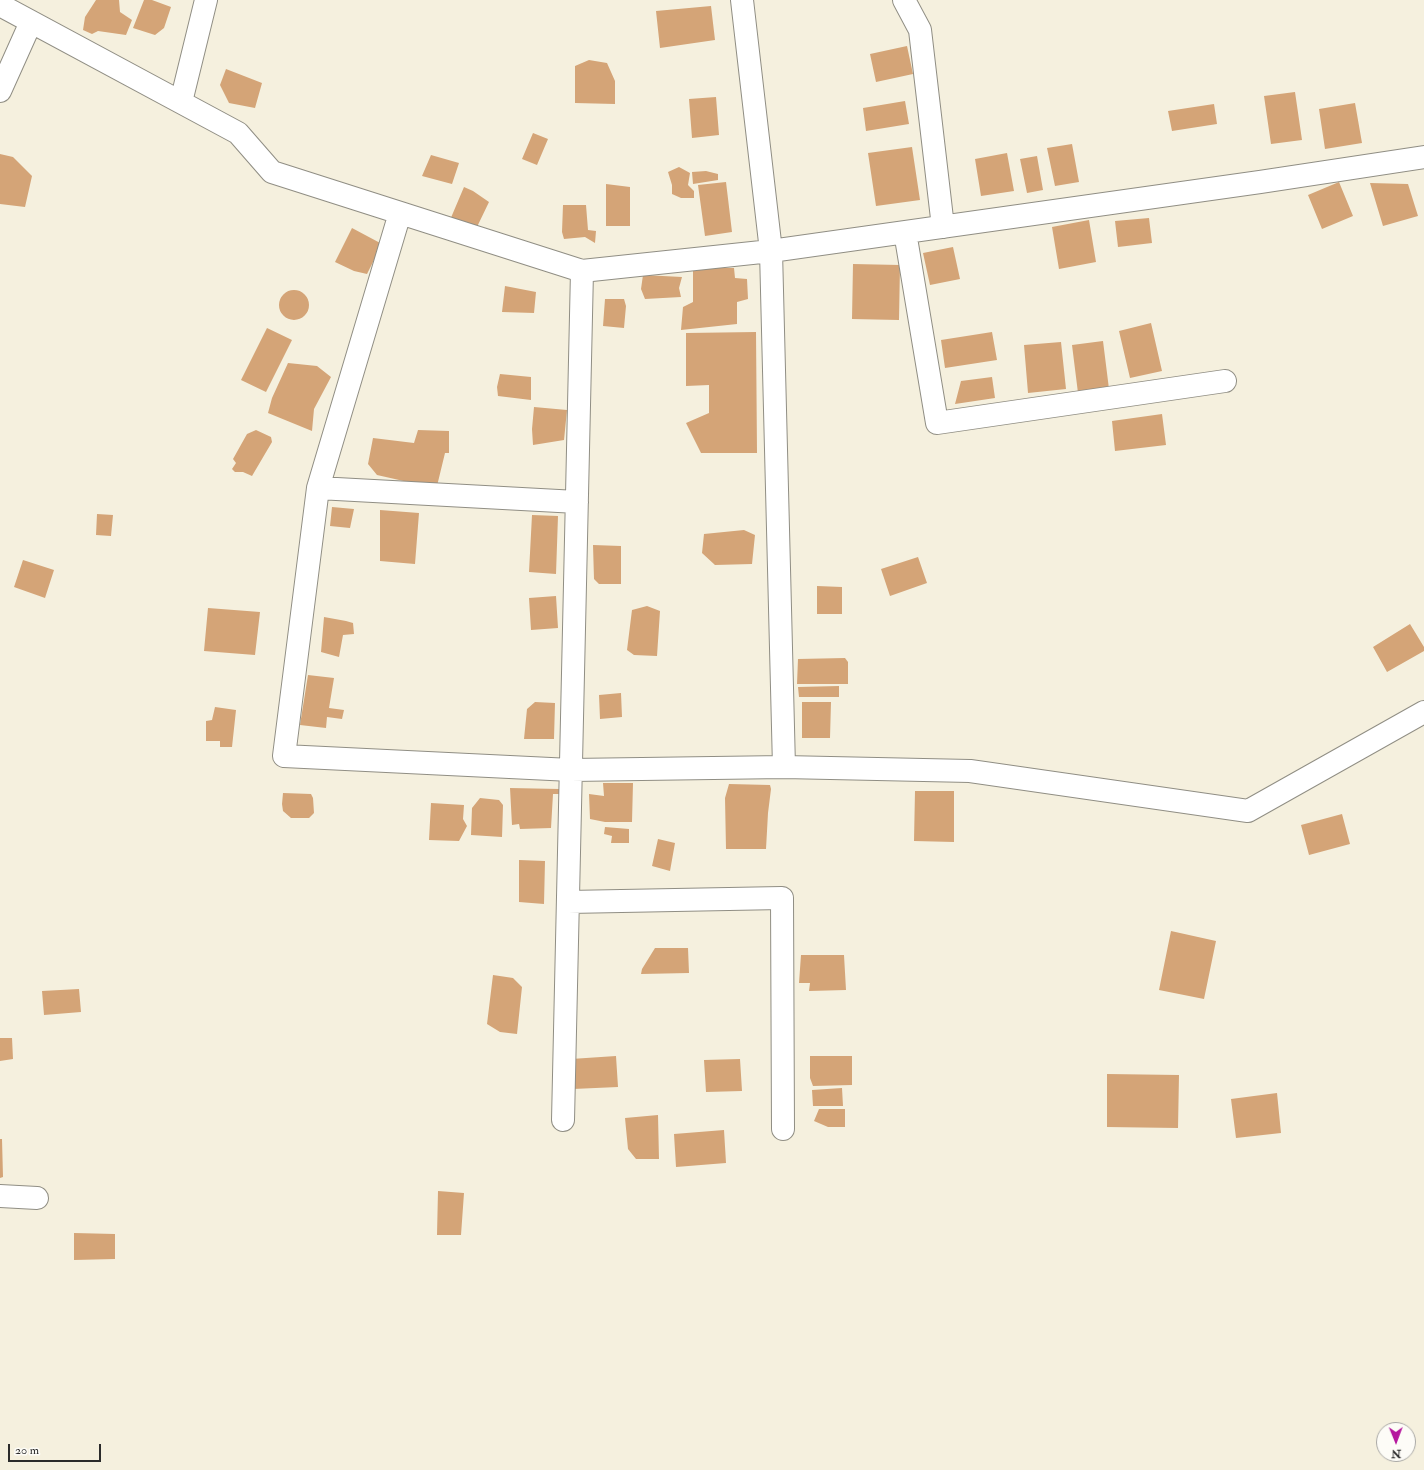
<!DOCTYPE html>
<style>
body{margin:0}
#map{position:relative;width:1424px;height:1470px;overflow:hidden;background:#f5f0de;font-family:"IM FELL Double Pica",serif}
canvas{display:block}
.north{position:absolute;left:1376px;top:1422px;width:40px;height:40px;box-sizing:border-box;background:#fdfcf7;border:1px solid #a9a8a5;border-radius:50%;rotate:179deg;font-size:11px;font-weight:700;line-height:16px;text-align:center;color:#2b2b2b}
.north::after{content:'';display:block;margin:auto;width:14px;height:18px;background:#b5179e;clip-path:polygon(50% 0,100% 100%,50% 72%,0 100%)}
.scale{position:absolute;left:8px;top:1444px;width:93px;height:18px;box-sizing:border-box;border:2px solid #2b2b2b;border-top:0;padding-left:5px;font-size:12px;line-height:14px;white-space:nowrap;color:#2b2b2b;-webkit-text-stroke:3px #fdfcf7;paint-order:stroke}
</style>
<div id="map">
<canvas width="1424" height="1470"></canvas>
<div class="north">N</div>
<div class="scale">20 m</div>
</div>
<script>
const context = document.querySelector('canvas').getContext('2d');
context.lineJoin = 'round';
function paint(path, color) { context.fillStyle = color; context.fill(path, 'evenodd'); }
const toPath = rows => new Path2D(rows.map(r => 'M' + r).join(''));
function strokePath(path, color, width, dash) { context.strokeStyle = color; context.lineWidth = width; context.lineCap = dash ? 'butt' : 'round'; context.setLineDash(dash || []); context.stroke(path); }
paint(toPath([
 [96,0,119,0,120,12,132,20,126,35,98,31,92,34,83,30,85,17],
 [144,0,152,0,171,7,164,28,155,35,133,28],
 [711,6,715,40,660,48,656,11],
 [907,46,913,74,876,82,870,54],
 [589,60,607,63,615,81,615,104,575,103,575,66],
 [226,69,262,83,255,108,229,103,220,85],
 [1295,92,1302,140,1271,144,1264,96],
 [716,97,719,135,692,138,689,99],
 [905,101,909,124,866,131,863,108],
 [1355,103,1362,143,1325,149,1319,109],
 [1214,104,1217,124,1172,131,1168,111],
 [533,133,548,139,537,165,522,159],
 [1072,144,1079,182,1055,186,1047,148],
 [912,147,920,200,876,206,868,153],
 [1007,153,1014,191,981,196,975,159],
 [0,154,13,157,32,176,25,207,0,204],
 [431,155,459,163,452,184,422,176],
 [1037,156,1043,190,1027,193,1020,159],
 [679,167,690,173,688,185,694,191,694,198,681,198,672,194,672,185,668,172],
 [706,171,718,174,718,180,693,184,692,172],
 [726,182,732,232,705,236,698,185],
 [1339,182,1353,216,1322,229,1308,195],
 [1370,183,1408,184,1418,216,1383,226],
 [606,184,630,187,630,226,606,226],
 [464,187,473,191,489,202,476,229,450,220],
 [563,205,586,205,588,230,596,231,595,243,585,237,564,239,562,232],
 [1149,218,1152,243,1118,247,1115,221],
 [1089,220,1096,262,1059,269,1052,227],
 [352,228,382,244,367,274,354,271,335,262],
 [953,247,960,279,930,285,923,253],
 [853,264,900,265,899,320,852,319],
 [693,268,734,268,735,278,747,279,748,299,737,302,737,324,681,330,683,307,693,302],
 [643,275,682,277,679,288,681,297,645,299,641,289],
 [505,286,536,292,534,313,502,312],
 '279 305a15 15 0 1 1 30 0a15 15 0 1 1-30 0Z',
 [605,299,624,299,626,306,624,328,603,326],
 [1151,323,1162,371,1130,378,1119,331],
 [267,328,292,340,266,392,241,380],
 [756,332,757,453,701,453,686,423,709,413,709,385,686,386,686,333],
 [992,332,997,360,945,368,941,340],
 [1103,341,1109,389,1078,393,1072,345],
 [1061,342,1066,389,1028,393,1024,345],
 [288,363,317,366,331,377,314,409,312,431,268,413,272,398],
 [500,374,531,377,531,400,498,396,497,387],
 [992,377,995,398,955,404,961,381],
 [534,407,567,410,564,440,533,445,532,429],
 [1162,414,1166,445,1115,451,1112,421],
 [256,430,271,437,272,442,252,476,243,472,235,472,232,469,236,463,233,459,247,434],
 [418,430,449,431,449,453,445,453,437,486,408,482,377,475,368,464,373,438,414,443],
 [332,507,354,509,350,528,330,526],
 [380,510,419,513,415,564,380,561],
 [97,514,113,515,111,536,96,535],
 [532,515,558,516,556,574,529,572],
 [744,530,755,535,752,564,715,565,702,553,704,534],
 [593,545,621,546,621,584,599,584,594,579],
 [918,557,927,583,890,596,881,569],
 [23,560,54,570,45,598,14,587],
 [817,586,842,587,842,614,817,614],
 [556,596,558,628,531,630,529,598],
 [647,606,660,611,657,656,634,655,627,650,632,610],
 [208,608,260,612,255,655,204,651],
 [324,617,346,621,353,623,354,634,343,635,339,657,321,652],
 [1410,624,1424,647,1424,651,1387,672,1373,647],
 [845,658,848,662,848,684,797,684,798,659],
 [308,675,334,678,329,708,344,710,342,719,327,717,326,728,300,725],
 [839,686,839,697,799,697,798,687],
 [621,693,622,717,600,719,599,695],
 [535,702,555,703,554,739,524,739,527,709],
 [802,702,831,702,830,738,802,738],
 [215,707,236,710,232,747,220,747,220,741,206,741,206,721,212,720],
 [603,783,633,783,632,822,605,822,590,819,589,794,604,796],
 [729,784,770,785,771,789,768,813,766,849,726,849,725,798],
 [510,788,560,789,561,794,553,794,551,828,520,829,519,824,512,825],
 [915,791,954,791,954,842,914,841],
 [283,793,311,794,313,798,314,813,309,818,291,818,283,811,282,804],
 [480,798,499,800,503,805,502,837,471,835,472,808],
 [431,803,464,805,463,819,467,826,459,841,429,840],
 [1342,814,1350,844,1309,855,1301,825],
 [605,827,629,829,629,843,611,843,612,836,604,834],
 [658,839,675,843,670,871,652,866],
 [519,860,545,861,544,904,519,902],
 [1171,931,1216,941,1204,999,1159,990],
 [655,948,688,948,689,973,641,974,642,969],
 [801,955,844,955,846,990,809,991,810,983,799,983],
 [493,975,513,978,522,987,517,1034,500,1032,487,1024],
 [79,989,81,1012,44,1015,42,991],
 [0,1038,12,1038,13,1059,0,1061],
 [616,1056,618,1087,573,1089,571,1059],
 [810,1056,852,1056,852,1085,813,1086,810,1078],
 [740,1059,742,1091,706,1092,704,1060],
 [1107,1074,1179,1075,1178,1128,1107,1127],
 [842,1088,843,1106,813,1106,812,1090],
 [1277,1093,1281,1133,1236,1138,1231,1099],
 [819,1109,845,1109,845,1127,828,1127,814,1121],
 [658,1115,659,1159,636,1159,628,1149,625,1118],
 [724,1130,726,1163,676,1167,674,1134],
 [0,1139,2,1139,3,1177,0,1178],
 [438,1191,464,1193,461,1235,437,1235],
 [74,1233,115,1234,115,1259,74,1260]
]), '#d4a477');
const minor = toPath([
 [742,0,771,251,784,767],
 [904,0,920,30,943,227],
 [0,5,238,133,272,172,582,271,771,251,1260,182,1424,157],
 [0,91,31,22],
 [181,102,206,0],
 [400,213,318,488,284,756,571,770,784,767,970,771,1248,811,1424,712],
 [905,232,937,423,1225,381],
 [318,488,577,502],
 [568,902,782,898,783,1129],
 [563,1120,582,271],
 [0,1196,37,1198]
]);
strokePath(minor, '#908e84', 24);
strokePath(minor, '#fff', 22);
</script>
